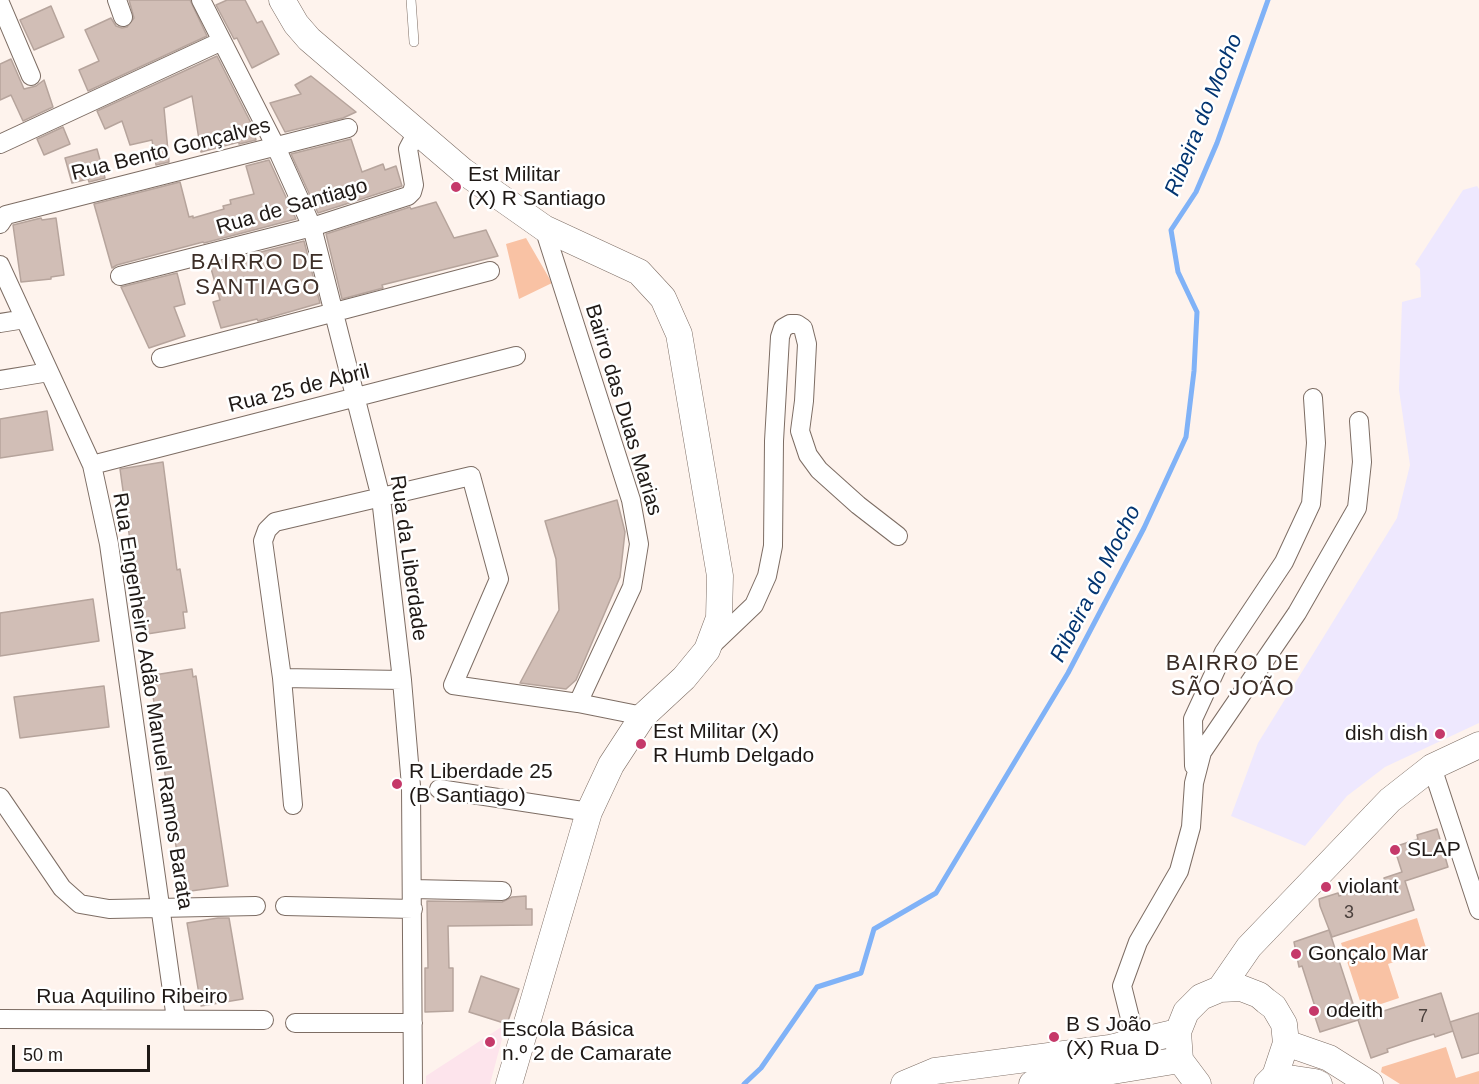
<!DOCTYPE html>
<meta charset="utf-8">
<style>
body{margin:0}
#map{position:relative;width:1479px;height:1084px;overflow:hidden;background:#fef3ed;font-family:Helvetica,sans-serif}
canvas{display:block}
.scale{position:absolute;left:12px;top:1045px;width:138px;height:27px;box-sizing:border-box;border:3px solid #1f1916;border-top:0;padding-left:8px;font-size:18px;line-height:21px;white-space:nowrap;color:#1f1916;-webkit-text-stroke:4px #fff;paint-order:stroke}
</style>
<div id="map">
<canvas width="1479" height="1084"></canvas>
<div class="scale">50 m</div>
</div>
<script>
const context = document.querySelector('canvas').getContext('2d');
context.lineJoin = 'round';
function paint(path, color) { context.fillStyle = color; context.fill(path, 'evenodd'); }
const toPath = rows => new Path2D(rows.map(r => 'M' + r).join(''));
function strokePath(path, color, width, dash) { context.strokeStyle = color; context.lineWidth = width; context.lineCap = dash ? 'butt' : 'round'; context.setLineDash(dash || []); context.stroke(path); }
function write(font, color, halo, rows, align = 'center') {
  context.font = font + ' Helvetica,sans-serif'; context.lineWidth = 5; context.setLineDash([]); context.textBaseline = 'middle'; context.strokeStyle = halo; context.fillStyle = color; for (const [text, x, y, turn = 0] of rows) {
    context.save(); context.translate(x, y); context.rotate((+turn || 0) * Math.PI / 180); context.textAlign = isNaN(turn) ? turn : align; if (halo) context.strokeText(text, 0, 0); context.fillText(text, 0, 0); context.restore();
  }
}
paint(toPath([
 [1477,186,1479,189,1479,723,1385,767,1347,796,1305,846,1231,816,1258,743,1397,518,1410,465,1399,390,1402,302,1421,297,1420,269,1415,264,1463,190]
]), '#eee8fe');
paint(toPath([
 [506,1024,490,1084,426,1084,426,1076]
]), '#fde4ec');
paint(toPath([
 [526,238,552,283,519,299,506,244],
 [1417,918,1427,951,1388,964,1399,998,1363,1010,1341,943],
 [1446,1047,1456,1078,1479,1071,1479,1084,1400,1084,1381,1072,1382,1067]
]), '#f9c2a4');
strokePath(toPath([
 [744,1084,761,1068,817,987,861,973,874,929,936,893,1068,673,1144,528,1186,437,1194,371,1197,312,1178,272,1171,230,1196,192,1217,143,1268,0]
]), '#80b2f7', 5);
const building = toPath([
 [129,0,190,0,207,36,88,91,79,70,99,61,85,30,111,18,116,26,122,28,127,27,134,18,129,0],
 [227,0,245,0,257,23,262,21,279,54,252,68,237,38,234,39,216,5,227,0],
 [51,6,64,37,34,50,20,20,51,6],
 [217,56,252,125,256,140,239,144,239,142,201,152,192,96,164,108,169,162,156,165,152,140,130,145,122,121,105,129,97,111,217,56],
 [11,59,24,89,36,86,44,80,53,107,23,121,11,95,0,100,0,64,11,59],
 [311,76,356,112,343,118,285,132,270,103,301,94,295,85,311,76],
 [63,127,70,144,44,155,37,139,63,127],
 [351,139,362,172,383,164,385,170,396,166,402,186,318,213,291,154,351,139],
 [97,149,105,178,89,182,88,179,72,183,65,158,97,149],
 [269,160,296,219,204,243,203,242,117,265,112,268,94,204,180,182,189,217,193,216,193,218,224,209,223,206,231,204,230,200,254,194,246,166,269,160],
 [436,202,454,238,486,230,498,256,382,285,383,288,342,299,326,234,410,207,411,209,436,202],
 [41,218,42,220,56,218,64,275,51,277,51,279,21,282,13,225,41,218],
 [304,241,320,303,258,321,257,319,221,328,213,302,220,300,210,265,304,241],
 [177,273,185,304,174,307,185,336,149,348,121,287,177,273],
 [47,411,53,450,0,458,0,419,47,411],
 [163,462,177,570,180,569,187,612,183,612,185,628,147,634,146,626,143,627,138,598,120,469,163,462],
 [617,500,625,532,620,577,576,680,566,689,520,683,559,610,556,559,545,521,617,500],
 [93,599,99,641,0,656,0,613,93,599],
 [192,669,193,677,196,676,228,886,183,892,151,683,155,682,154,675,192,669],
 [104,686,109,727,20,738,14,697,104,686],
 [1437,829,1448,867,1405,881,1414,910,1332,937,1320,906,1319,899,1338,893,1339,896,1362,889,1385,881,1384,878,1402,872,1394,847,1418,839,1417,835,1437,829],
 [526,896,526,909,532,909,532,925,448,926,449,968,453,968,453,1011,425,1012,425,968,428,968,427,901,502,902,512,897,526,896],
 [218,918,229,918,243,999,201,1006,187,923,218,918],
 [1329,930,1358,1019,1441,993,1453,1031,1435,1037,1434,1034,1411,1041,1387,1049,1388,1052,1371,1058,1358,1020,1320,1032,1314,1014,1317,1013,1302,966,1299,967,1294,942,1329,930],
 [481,976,519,989,507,1024,469,1012,481,976],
 [1479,1013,1479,1053,1462,1058,1450,1022,1479,1013]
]);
paint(building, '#d1beb6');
strokePath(building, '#b6a49c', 1.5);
const lane = toPath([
 [411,0,414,42]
]);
const street = toPath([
 [117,0,123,17],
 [201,0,276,147,312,227,381,498,402,680,411,786,413,1084],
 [0,3,31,76],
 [0,144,222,41],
 [0,224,6,215,348,128],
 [544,228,631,500,639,544,632,587,578,703],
 [0,265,92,465,109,544,176,1019],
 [120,276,312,227,408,196,412,192,414,185,408,149,417,132],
 [0,323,25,319],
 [161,358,490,271],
 [0,380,49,372],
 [92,465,516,356],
 [710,647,754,605,767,576,773,546,774,441,780,337,783,328,790,324,797,324,803,328,807,344,804,401,800,431,808,455,819,470,858,505,898,536],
 [282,678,402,680],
 [1194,766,1193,719,1224,652,1284,562,1311,504,1316,443,1313,398],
 [1432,767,1479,910],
 [439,789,589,812],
 [0,797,62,888,80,904,109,909,256,906],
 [293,805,282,678,263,541,267,530,275,522,471,476,499,579,453,685,578,703,643,716],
 [413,889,502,891],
 [285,906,413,909],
 [0,1019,264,1020],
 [295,1023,413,1023],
 [1136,1042,1122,986,1138,942,1179,871,1191,827,1194,783,1202,752,1297,613,1357,508,1362,462,1359,421]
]);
const secondary = toPath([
 [282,0,296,24,309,39,463,171,544,228,639,272,663,298,679,334,720,576,719,618,707,650,684,678,643,716,611,765,589,812,509,1084],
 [1220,989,1249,947,1390,800,1432,767,1479,745],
 [1286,1043,1329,1058,1370,1084],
 [1275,1076,1315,1082,1319,1084],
 [904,1084,935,1071,1110,1048,1178,1032],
 [1032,1084,1180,1060],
 [1198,1084,1180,1060,1178,1032,1186,1012,1201,997,1220,989,1241,988,1259,995,1266,1001,1274,1007,1284,1024,1286,1043,1275,1076,1267,1084]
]);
strokePath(lane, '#7d6d64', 10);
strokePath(street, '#7d6d64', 20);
strokePath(secondary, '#7d6d64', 27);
strokePath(lane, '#fff', 9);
strokePath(street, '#fff', 18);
strokePath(secondary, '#fff', 26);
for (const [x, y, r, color] of [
 [456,187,6,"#c5396a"],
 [1440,734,6,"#c5396a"],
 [641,744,6,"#c5396a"],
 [397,784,6,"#c5396a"],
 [1395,850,6,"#c5396a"],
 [1326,887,6,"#c5396a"],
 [1296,954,6,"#c5396a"],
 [1314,1011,6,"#c5396a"],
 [1054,1037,6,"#c5396a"],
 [490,1042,6,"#c5396a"]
]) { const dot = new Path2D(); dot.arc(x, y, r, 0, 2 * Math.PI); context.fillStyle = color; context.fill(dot); strokePath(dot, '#fff', 2); }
write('18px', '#4c423e', null, [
 ["3",1349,913],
 ["7",1423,1017]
]);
write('21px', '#1f1916', '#fff', [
 ["Rua Bento Gonçalves",171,150,-14],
 ["Rua de Santiago",292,207,-16],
 ["Rua 25 de Abril",299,389,-14],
 ["Bairro das Duas Marias",623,410,73],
 ["Rua da Liberdade",408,558,82],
 ["Rua Engenheiro Adão Manuel Ramos Barata",152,701,81],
 ["Rua Aquilino Ribeiro",132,997]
]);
write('21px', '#1f1916', '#fff', [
 ["Est Militar",468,175],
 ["(X) R Santiago",468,199],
 ["Est Militar (X)",653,732],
 ["R Humb Delgado",653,756],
 ["dish dish",1428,734,"right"],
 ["R Liberdade 25",409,772],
 ["(B Santiago)",409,796],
 ["SLAP",1407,850],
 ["violant",1338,887],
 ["Gonçalo Mar",1308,954],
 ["odeith",1326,1011],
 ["B S João",1066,1025],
 ["(X) Rua D",1066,1049],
 ["Escola Básica",502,1030],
 ["n.º 2 de Camarate",502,1054]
], 'left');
write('italic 22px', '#033571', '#fff', [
 ["Ribeira do Mocho",1204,115,-68],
 ["Ribeira do Mocho",1096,584,-63]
]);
context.letterSpacing = '1.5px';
write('22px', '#3c2e27', '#fff', [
 ["BAIRRO DE",258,263],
 ["SANTIAGO",258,288],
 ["BAIRRO DE",1233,664],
 ["SÃO JOÃO",1233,689]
]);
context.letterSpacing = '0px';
</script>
